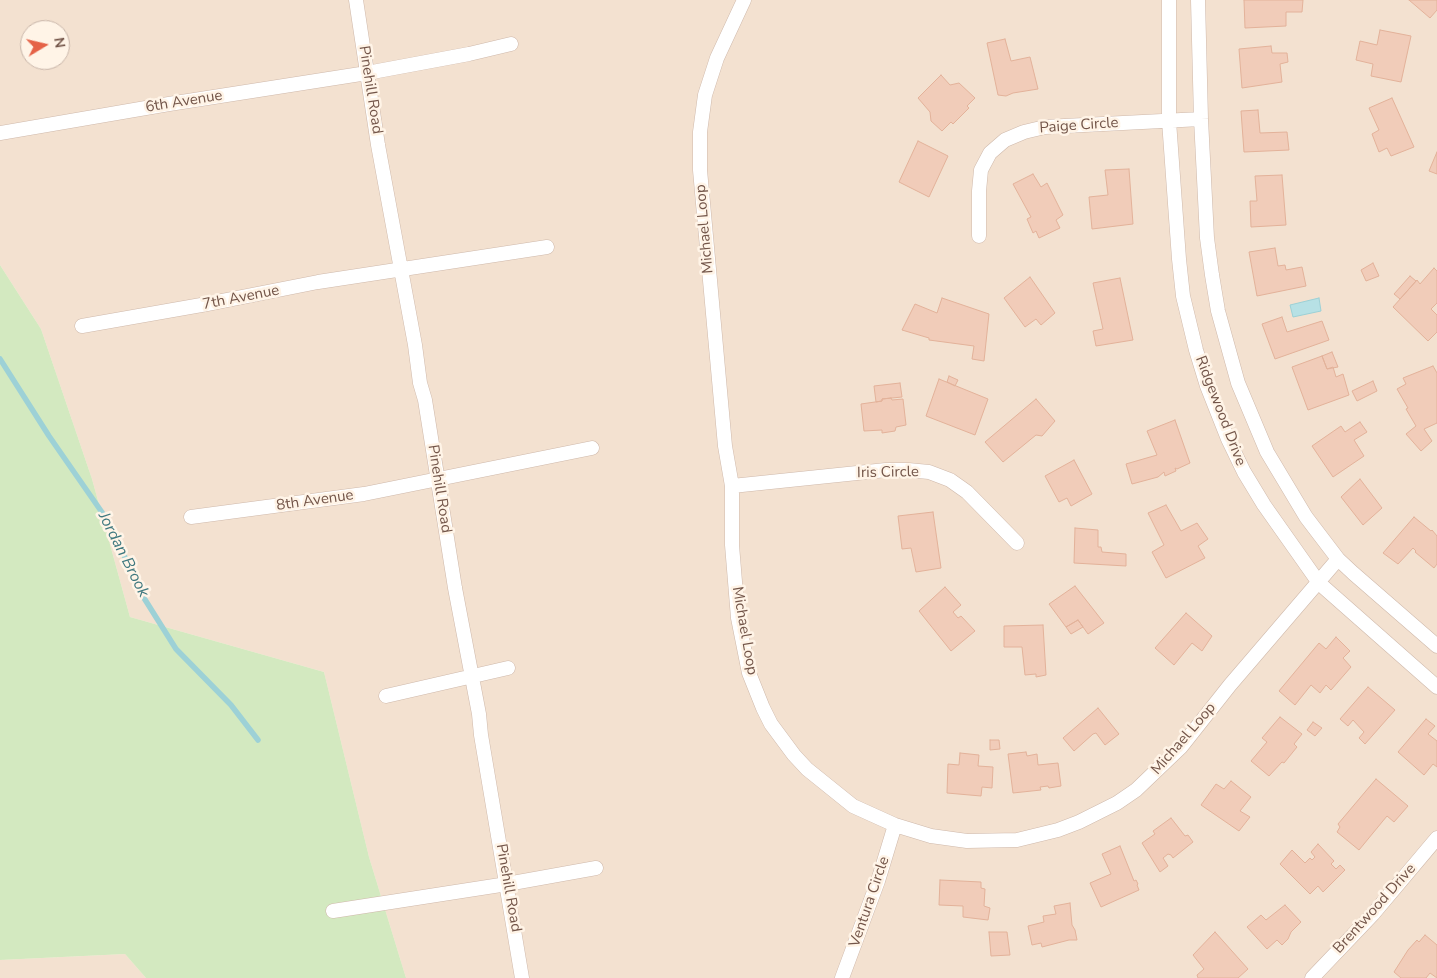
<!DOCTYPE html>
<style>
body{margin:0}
#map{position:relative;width:1437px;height:978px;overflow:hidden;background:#fcf0e1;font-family:"Nunito Sans",sans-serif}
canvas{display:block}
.north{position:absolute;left:20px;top:20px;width:50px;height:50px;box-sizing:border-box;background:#fff4e7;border:1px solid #c7b4a8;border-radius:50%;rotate:81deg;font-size:14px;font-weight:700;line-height:20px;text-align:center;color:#735549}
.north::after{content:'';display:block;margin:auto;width:18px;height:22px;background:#e56247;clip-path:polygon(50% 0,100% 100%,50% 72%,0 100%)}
</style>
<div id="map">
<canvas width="1437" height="978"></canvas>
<div class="north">N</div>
</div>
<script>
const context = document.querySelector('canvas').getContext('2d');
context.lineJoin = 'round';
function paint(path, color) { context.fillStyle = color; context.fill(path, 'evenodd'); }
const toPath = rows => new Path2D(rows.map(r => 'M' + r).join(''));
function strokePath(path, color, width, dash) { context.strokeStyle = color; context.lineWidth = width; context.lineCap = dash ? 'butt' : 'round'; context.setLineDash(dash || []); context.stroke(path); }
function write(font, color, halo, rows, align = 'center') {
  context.font = font + ' "Nunito Sans",sans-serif'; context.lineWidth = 5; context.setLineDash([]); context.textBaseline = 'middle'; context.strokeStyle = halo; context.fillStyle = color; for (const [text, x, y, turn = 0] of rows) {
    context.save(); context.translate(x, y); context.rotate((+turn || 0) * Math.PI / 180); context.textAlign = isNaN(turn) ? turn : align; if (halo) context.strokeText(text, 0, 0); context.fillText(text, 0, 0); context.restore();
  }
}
paint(toPath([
 [0,0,1437,0,1437,978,406,978,369,857,324,672,130,617,92,479,41,329,0,265],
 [30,30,60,30,60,60,30,60],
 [125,954,146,978,0,978,0,960]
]), '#f3e1d0');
paint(toPath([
 [0,265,41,329,92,479,130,617,324,672,369,857,406,978,146,978,125,954,0,960]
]), '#d3e9c0');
const water = toPath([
 [1319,298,1321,311,1293,317,1290,305,1319,298]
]);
paint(water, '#b7e1e5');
strokePath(water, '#9dd1d6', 1);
strokePath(toPath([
 [0,359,49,436,108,521,144,598,176,649,231,705,258,740]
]), '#9dd1d6', 5.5);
const building = toPath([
 [1244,0,1303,0,1302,12,1286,12,1286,26,1245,28,1244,0],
 [1409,0,1437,0,1437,10,1430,18,1409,0],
 [1380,30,1411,36,1401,82,1371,76,1373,64,1356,60,1360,41,1377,45,1380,30],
 [1005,39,1011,61,1030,57,1038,89,1013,93,1006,96,998,95,987,43,1005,39],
 [1271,46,1272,53,1287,53,1288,62,1280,64,1282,82,1242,88,1239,49,1271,46],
 [941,75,950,85,959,83,975,98,967,106,969,108,953,124,951,122,942,131,931,121,930,112,918,98,941,75],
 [1392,98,1414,147,1391,156,1387,148,1379,152,1372,134,1379,130,1369,108,1392,98],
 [1258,110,1260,133,1287,132,1289,150,1244,152,1241,111,1258,110],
 [918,141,948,156,929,197,899,182,918,141],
 [1437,152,1437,174,1429,171,1437,152],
 [1129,169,1133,224,1092,229,1089,197,1108,195,1105,170,1129,169],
 [1033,174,1041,187,1047,183,1063,215,1056,220,1060,228,1039,238,1036,231,1033,233,1027,219,1031,217,1013,184,1033,174],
 [1282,175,1286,225,1251,227,1250,201,1257,201,1255,176,1282,175],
 [1275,248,1278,266,1285,265,1286,270,1302,267,1306,286,1257,296,1249,252,1275,248],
 [1373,263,1379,276,1366,281,1361,270,1373,263],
 [1434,268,1437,271,1437,303,1431,309,1437,315,1437,332,1428,341,1393,307,1417,280,1420,284,1434,268],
 [1410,276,1416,281,1400,299,1394,294,1410,276],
 [1030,277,1055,313,1041,325,1036,319,1025,327,1004,298,1030,277],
 [1120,278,1133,340,1096,346,1093,331,1103,329,1093,283,1120,278],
 [942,298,989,314,984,361,972,359,974,346,929,340,929,338,902,330,915,304,937,313,942,298],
 [1282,317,1287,332,1322,321,1329,340,1275,359,1262,324,1282,317],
 [1332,352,1338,367,1327,369,1322,356,1332,352],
 [1322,356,1327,369,1333,367,1336,377,1343,374,1349,395,1308,410,1292,367,1322,356],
 [1433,366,1437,373,1437,423,1424,429,1432,441,1421,451,1406,434,1416,426,1406,409,1408,408,1397,389,1406,384,1403,378,1433,366],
 [949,376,958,380,955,386,947,382,949,376],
 [939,379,988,399,975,435,926,416,939,379],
 [1373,381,1377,391,1357,401,1352,391,1373,381],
 [900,383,902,397,882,399,882,401,876,402,874,386,900,383],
 [891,398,892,400,903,399,906,425,896,427,895,431,882,433,882,430,864,431,861,404,882,401,882,399,891,398],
 [1036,399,1055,421,1042,436,1036,435,1003,462,985,442,1036,399],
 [1175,420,1190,463,1177,469,1175,468,1176,471,1165,476,1164,472,1158,477,1132,484,1126,464,1157,455,1147,431,1175,420],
 [1360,422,1367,432,1354,440,1364,456,1333,477,1312,446,1341,426,1345,432,1360,422],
 [1074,460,1092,494,1071,506,1067,498,1059,502,1045,476,1074,460],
 [1360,479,1382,508,1363,525,1341,497,1360,479],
 [1166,505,1181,531,1197,523,1208,539,1198,546,1205,558,1166,578,1152,552,1164,545,1148,513,1166,505],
 [933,512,941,568,916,572,911,548,902,549,898,516,933,512],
 [1414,517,1431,531,1432,530,1437,536,1437,564,1434,568,1415,552,1416,551,1413,548,1398,564,1383,553,1414,517],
 [1075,528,1098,530,1098,547,1101,547,1102,552,1126,554,1126,566,1074,563,1075,528],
 [1075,586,1104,623,1088,634,1078,620,1066,627,1049,604,1075,586],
 [945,587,961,605,953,612,958,618,961,616,975,631,951,651,919,611,945,587],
 [1186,613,1212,636,1202,651,1192,643,1174,665,1155,648,1186,613],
 [1078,620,1083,627,1071,634,1066,627,1078,620],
 [1043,625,1046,675,1036,677,1036,674,1025,675,1022,647,1004,647,1004,626,1043,625],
 [1336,637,1350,651,1343,658,1351,667,1331,690,1326,685,1320,693,1311,685,1295,705,1279,691,1319,643,1326,649,1336,637],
 [1368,687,1395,710,1365,744,1359,738,1364,732,1353,720,1348,726,1340,719,1368,687],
 [1098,708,1119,734,1105,745,1096,733,1093,734,1074,751,1063,738,1098,708],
 [1280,717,1302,734,1294,744,1297,747,1284,763,1282,762,1269,776,1251,761,1267,742,1262,738,1280,717],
 [1426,719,1435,726,1428,734,1437,741,1437,767,1433,764,1424,775,1398,752,1426,719],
 [1313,722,1322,728,1315,736,1307,730,1313,722],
 [990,740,999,740,1000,749,990,750,990,740],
 [1026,752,1027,756,1037,754,1038,765,1058,763,1061,786,1049,788,1048,786,1040,787,1041,790,1013,793,1008,754,1026,752],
 [960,753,979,755,978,766,993,767,992,788,982,787,981,796,947,793,948,764,959,765,960,753],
 [1376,779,1408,806,1394,822,1387,816,1359,850,1337,832,1340,827,1338,824,1376,779],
 [1231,781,1251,797,1240,811,1250,817,1239,831,1201,805,1216,784,1224,789,1231,781],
 [1171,818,1185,836,1188,835,1193,842,1173,858,1171,855,1168,854,1163,858,1168,866,1160,872,1142,843,1155,834,1153,831,1171,818],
 [1318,844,1334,861,1331,864,1336,869,1340,865,1345,870,1323,892,1318,886,1310,894,1280,864,1292,850,1305,863,1310,858,1312,860,1315,857,1311,852,1318,844],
 [1120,846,1134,881,1136,880,1138,884,1137,885,1139,890,1101,907,1090,883,1111,874,1102,854,1120,846],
 [940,880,981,882,981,888,985,889,984,906,990,908,988,920,963,917,963,906,939,905,940,880],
 [1070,903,1072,925,1075,930,1077,940,1069,940,1042,947,1041,943,1032,945,1028,926,1044,922,1043,916,1056,914,1054,906,1070,903],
 [1285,905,1301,922,1291,932,1288,939,1282,945,1277,940,1267,949,1247,927,1261,915,1266,920,1285,905],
 [989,932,1007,932,1010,955,991,956,989,932],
 [1215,932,1248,969,1238,978,1198,978,1197,975,1204,969,1193,955,1215,932],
 [1425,935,1437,945,1437,978,1430,973,1426,978,1401,978,1394,972,1408,950,1417,940,1419,942,1425,935]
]);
paint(building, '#f1ccb9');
strokePath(building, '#e3b29a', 1);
const minor = toPath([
 [356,0,378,145,415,345,420,383,425,400,455,588,479,714,481,735,522,978],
 [744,0,717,58,705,95,700,132,700,170,725,446,732,486,732,545,738,618,749,673,763,708,771,724,794,755,807,769,853,806,895,825,931,836,967,841,1017,840,1058,830,1079,822,1117,803,1136,790,1181,747,1230,685,1338,559],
 [1169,0,1169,121,1179,259,1183,296,1196,350,1207,386,1228,439,1244,472,1264,505,1319,583,1437,687],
 [1198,0,1201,119,1207,238,1212,275,1218,311,1238,383,1267,452,1306,517,1338,559,1353,573,1437,646],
 [0,133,169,104,367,73,469,54,511,44],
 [979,236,979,191,981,170,990,153,1005,140,1024,132,1045,127,1201,119],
 [82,326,207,304,318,282,547,247],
 [732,486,886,470,908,470,929,472,950,480,967,492,1017,543],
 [191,517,364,494,592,448],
 [386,696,508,668],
 [333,911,507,884,596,868],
 [842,978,878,881,895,825],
 [1312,978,1373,914,1437,838]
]);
strokePath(minor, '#cfb9ab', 15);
strokePath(minor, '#fff', 14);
write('15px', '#735549', '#fff4e7', [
 ["Pinehill Road",370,90,81],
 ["6th Avenue",184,102,-9],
 ["Paige Circle",1079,126,-4],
 ["Michael Loop",705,229,-95],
 ["7th Avenue",241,298,-11],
 ["Ridgewood Drive",1220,411,69],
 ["Iris Circle",888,473,-1],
 ["Pinehill Road",439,489,81],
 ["8th Avenue",315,501,-8],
 ["Michael Loop",744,631,80],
 ["Michael Loop",1184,739,-49],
 ["Pinehill Road",508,888,80],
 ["Ventura Circle",870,902,-71],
 ["Brentwood Drive",1375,909,-48]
]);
write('italic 16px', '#3f787f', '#fff4e7', [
 ["Jordan Brook",123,555,63]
]);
</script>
